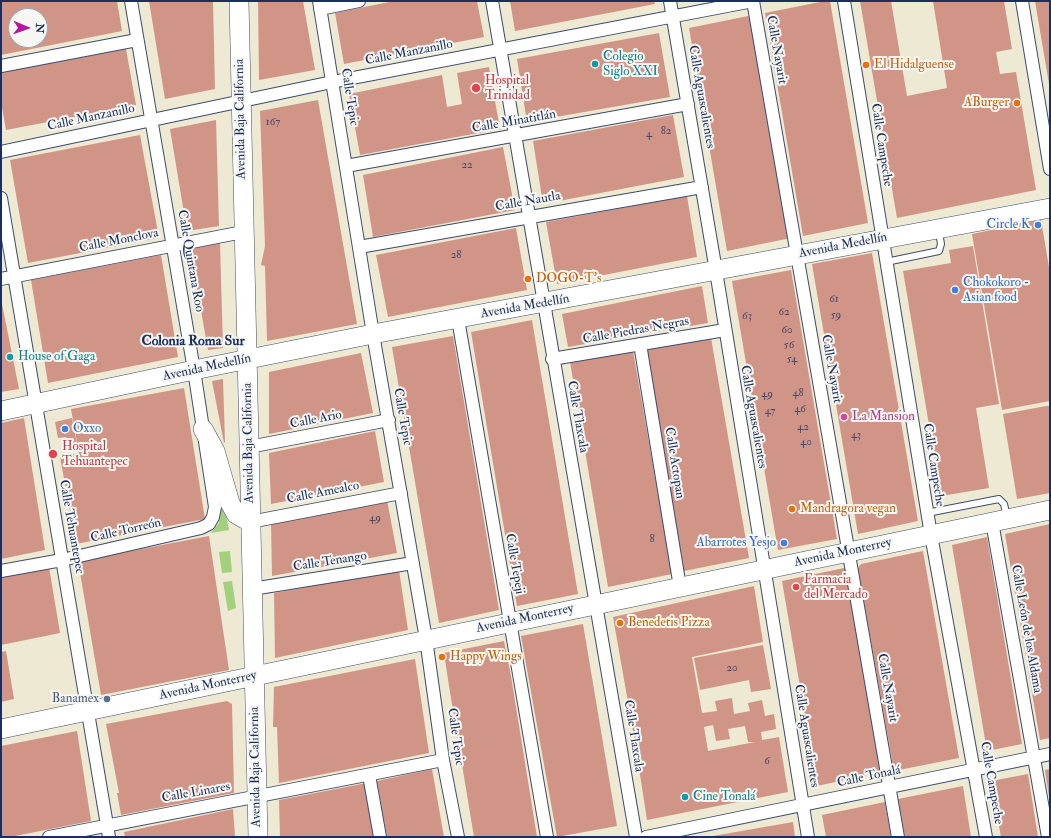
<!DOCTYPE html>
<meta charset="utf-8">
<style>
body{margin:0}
#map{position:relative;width:1051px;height:838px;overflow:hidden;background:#eee9d2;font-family:"IM FELL Double Pica",serif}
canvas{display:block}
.frame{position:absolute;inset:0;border:2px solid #1b2f5e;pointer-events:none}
.north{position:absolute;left:8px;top:8px;width:40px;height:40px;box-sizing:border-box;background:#f6f6f2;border:1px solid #9ea6b7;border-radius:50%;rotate:92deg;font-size:11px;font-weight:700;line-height:16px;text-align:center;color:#1b2f5e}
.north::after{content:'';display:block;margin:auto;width:14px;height:18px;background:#b5179e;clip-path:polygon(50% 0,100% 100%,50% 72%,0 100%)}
</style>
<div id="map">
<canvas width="1051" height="838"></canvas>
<div class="frame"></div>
<div class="north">N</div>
</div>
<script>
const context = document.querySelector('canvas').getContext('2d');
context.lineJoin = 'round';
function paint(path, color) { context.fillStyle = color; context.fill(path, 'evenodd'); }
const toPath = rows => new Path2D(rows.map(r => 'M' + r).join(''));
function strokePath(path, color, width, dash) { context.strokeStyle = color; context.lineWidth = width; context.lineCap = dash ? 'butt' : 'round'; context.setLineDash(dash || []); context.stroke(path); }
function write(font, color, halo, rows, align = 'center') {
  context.font = font + ' "IM FELL Double Pica",serif'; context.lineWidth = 4; context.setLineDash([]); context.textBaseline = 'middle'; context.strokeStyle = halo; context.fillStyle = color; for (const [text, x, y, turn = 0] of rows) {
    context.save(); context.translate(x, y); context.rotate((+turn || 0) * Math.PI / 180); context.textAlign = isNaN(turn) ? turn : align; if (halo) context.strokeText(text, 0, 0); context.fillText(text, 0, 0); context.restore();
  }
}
paint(toPath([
 [215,459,229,530,211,533,219,523,219,513],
 [230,551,232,572,222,573,219,552],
 [232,581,236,608,228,611,223,582]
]), '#a3d07c');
paint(toPath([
 [1,1,117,1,122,31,1,55],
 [16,16,40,16,40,40,16,40],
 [149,1,213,1,215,89,165,99],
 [258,1,303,1,315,70,259,80],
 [394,1,477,1,484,37,344,64,335,13],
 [510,1,654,1,655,4,515,31],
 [825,1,830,1,868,223,803,236,765,13],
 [860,1,891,1,907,96,947,88,933,1,1004,1,1012,49,996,52,1000,74,1016,72,1036,190,897,218],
 [1035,1,1050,1,1050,84,1049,84],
 [753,15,791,238,727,251,689,28],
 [659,33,670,97,527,122,517,59],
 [126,49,136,105,6,130,1,102,1,72],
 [489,67,500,129,360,155,349,94,442,75,447,107,462,104,457,73],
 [318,100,357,324,267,341,265,266,261,265,265,246,260,111],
 [673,115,684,177,543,204,533,141],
 [216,120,219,226,187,231,170,129],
 [140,135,159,238,28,263,10,160],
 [503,147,515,210,373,237,363,175],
 [687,196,697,257,557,284,546,222],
 [1041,220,1050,273,1050,401,1002,410,972,234],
 [516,228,527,290,388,317,376,255],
 [220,243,223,348,208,350,190,249],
 [973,246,999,404,976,408,989,488,941,496,903,271,951,263,949,250],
 [872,253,918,521,858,534,812,264],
 [161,255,178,357,48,383,31,280],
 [791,270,837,539,778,550,732,281],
 [702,286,708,323,568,347,562,314],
 [1,299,19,389,1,392],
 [532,320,578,594,517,606,471,332],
 [453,336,499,610,439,623,392,347],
 [711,338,749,558,684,571,647,349],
 [633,351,672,574,608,587,570,362],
 [361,353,373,413,269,434,269,372],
 [223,379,225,442,224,443,212,381],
 [184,388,205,519,76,544,60,457,79,453,71,409],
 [1046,406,1050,406,1050,493,1017,499,1003,414],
 [24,418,45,550,1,559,1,423],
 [72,418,77,444,68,446,66,437,58,438,55,422],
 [375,431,384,482,271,504,269,453],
 [387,500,397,553,272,576,271,523],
 [1050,524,1050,738,1040,740,1005,534],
 [209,536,229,670,101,695,78,561],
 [987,537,1022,744,987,751,952,545],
 [923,551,959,758,894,771,858,568,861,564],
 [49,567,60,633,1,645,1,577],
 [844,568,846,570,881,772,817,786,782,581],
 [399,570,408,630,275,658,274,593],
 [754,586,763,642,692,657,702,713,717,711,715,701,732,698,734,714,750,711,748,703,762,700,765,716,774,714,776,729,761,732,762,740,779,737,788,792,647,820,635,742,613,617],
 [713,725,716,741,730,739,728,729,745,726,748,742,755,742,708,751,704,727],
 [583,624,617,826,557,837,521,636],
 [504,641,511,676,537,837,474,837,449,686,444,653],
 [763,645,771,689,751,692,749,680,700,690,694,658],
 [6,651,14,699,1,702,1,652],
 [415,659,429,753,279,783,277,727,273,727,274,687],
 [227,701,232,704,234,793,121,815,117,793,119,793,106,724],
 [77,731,91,821,10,837,1,837,1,746],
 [432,769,444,837,387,837,377,781],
 [1050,769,1050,797,1049,797,1045,770],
 [1028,774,1038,837,1001,837,991,781],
 [367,783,377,837,280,837,279,800],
 [963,786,971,837,905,837,898,799],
 [885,802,891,837,826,837,822,815],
 [233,809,235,837,125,837,124,832],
 [793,822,795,837,713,837,713,836]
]), '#d19587');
const lane = toPath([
 [886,262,939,251,941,244,939,232],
 [927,513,999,499,1004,504,1007,517]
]);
const street = toPath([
 [319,1,373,334,426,639,443,760,458,837],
 [492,1,636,837],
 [670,1,716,271,808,837],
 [753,1,898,837],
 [844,1,931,535,986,837],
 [1022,1,1050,169],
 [320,9,359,1],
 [1,66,137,40],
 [1,152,332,82,753,1],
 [346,166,688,104],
 [1,198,109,837],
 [359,247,702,187],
 [1,279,243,232],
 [458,319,547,837],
 [640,344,680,587],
 [552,359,725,330],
 [249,447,389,420],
 [250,522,401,493],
 [992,522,1048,837],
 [1,571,62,560,201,528,209,524,213,517,215,507,194,370,131,1],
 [252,589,413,563],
 [369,775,380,837],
 [49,837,443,760],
 [646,837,1050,754]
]);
const primary = toPath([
 [239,1,258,837],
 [1,411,194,370,373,334,1050,208],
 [203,429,215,451,230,503,236,514,250,522],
 [1,729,1050,510]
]);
strokePath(lane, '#3b4b6f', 8);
strokePath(street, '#3b4b6f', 14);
strokePath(primary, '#3b4b6f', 20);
strokePath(lane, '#fff', 6);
strokePath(street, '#fff', 12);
strokePath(primary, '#fff', 19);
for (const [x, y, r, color] of [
 [595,64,4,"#0f9aa8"],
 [866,65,4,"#e8710a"],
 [476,88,5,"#e0444e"],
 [1017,103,4,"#e8710a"],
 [1038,225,4,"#3f7fe0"],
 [528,279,4,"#e8710a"],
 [955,290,4,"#3f7fe0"],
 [10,357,4,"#0f9aa8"],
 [844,417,4,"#d1479c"],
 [65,429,4,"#3f7fe0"],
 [53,454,5,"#e0444e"],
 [792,509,4,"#e8710a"],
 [784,543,4,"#3f7fe0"],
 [796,587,4,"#e0444e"],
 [620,623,4,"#e8710a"],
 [442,657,4,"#e8710a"],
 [107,699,4,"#5c6f8a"],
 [685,797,4,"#0f9aa8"]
]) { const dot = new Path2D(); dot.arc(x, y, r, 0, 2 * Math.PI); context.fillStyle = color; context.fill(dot); strokePath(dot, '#f6f6f2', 1.5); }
write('11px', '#484868', null, [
 ["167",273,123],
 ["82",666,132],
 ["4",649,135],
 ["22",467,166],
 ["28",456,256],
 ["61",834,300],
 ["62",784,313],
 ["59",836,316],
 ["63",747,317],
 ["60",787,331],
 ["56",789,346],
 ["54",792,360],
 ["48",798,394],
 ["49",767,395],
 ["46",800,410],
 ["47",770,412],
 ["42",803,428],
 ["43",856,436],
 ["40",806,443],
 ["49",375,519],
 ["8",652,540],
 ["20",732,669],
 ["6",767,762]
]);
write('13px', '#1b2f5e', '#f6f6f2', [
 ["Calle Nayarit",776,50,80],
 ["Calle Manzanillo",409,53,-11],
 ["Calle Tepic",349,97,81],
 ["Calle Aguascalientes",701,97,80],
 ["Calle Manzanillo",91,118,-12],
 ["Avenida Baja California",241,119,-91],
 ["Calle Minatitlán",514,122,-10],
 ["Calle Campeche",881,145,81],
 ["Calle Nautla",528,202,-10],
 ["Calle Monclova",119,241,-11],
 ["Avenida Medellín",843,246,-11],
 ["Calle Quintana Roo",190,261,80],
 ["Avenida Medellín",525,307,-10],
 ["Calle Piedras Negras",636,331,-10],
 ["Avenida Medellín",207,368,-12],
 ["Calle Nayarit",831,369,80],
 ["Calle Tepic",402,417,80],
 ["Calle Tlaxcala",577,417,80],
 ["Calle Aguascalientes",753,417,80],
 ["Calle Ario",316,420,-11],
 ["Avenida Baja California",249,443,-91],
 ["Calle Actopan",674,463,81],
 ["Calle Campeche",933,465,81],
 ["Calle Amealco",323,493,-11],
 ["Calle Tehuantepec",71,527,80],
 ["Calle Torreón",126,531,-13],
 ["Avenida Monterrey",843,553,-12],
 ["Calle Tenango",330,562,-9],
 ["Calle Tepeji",514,564,80],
 ["Avenida Monterrey",525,619,-12],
 ["Calle León de los Aldama",1026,629,80],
 ["Avenida Monterrey",208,686,-12],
 ["Calle Nayarit",887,688,80],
 ["Calle Tlaxcala",633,736,81],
 ["Calle Aguascalientes",806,736,81],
 ["Calle Tepic",455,737,82],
 ["Avenida Baja California",256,767,-91],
 ["Calle Tonalá",869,777,-12],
 ["Calle Campeche",991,783,80],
 ["Calle Linares",196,793,-10]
]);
write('13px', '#0d838f', '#f6f6f2', [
 ["Colegio",603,57],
 ["Siglo XXI",603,72],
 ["House of Gaga",18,357],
 ["Cine Tonalá",693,797]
], 'left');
write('13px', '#c56008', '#f6f6f2', [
 ["El Hidalguense",874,65],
 ["ABurger",1009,103,"right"],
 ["DOGO-T’s",536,279],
 ["Mandragora vegan",800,509],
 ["Benedetis Pizza",628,623],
 ["Happy Wings",450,657]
], 'left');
write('13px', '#be3a42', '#f6f6f2', [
 ["Hospital",485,81],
 ["Trinidad",485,96],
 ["Hospital",62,447],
 ["Tehuantepec",62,462],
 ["Farmacia",804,580],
 ["del Mercado",804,595]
], 'left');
write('13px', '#366cbe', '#f6f6f2', [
 ["Circle K",1030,225],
 ["Chokokoro -",963,283,"left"],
 ["Asian food",963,298,"left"],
 ["Oxxo",73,429,"left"],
 ["Abarrotes Yesjo",776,543]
], 'right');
write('13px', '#b23c85', '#f6f6f2', [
 ["La Mansion",852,417]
], 'left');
write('13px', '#4e5e75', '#f6f6f2', [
 ["Banamex",99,699]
], 'right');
write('bold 14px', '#1b2f5e', '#f6f6f2', [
 ["Colonia Roma Sur",193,342]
]);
</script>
